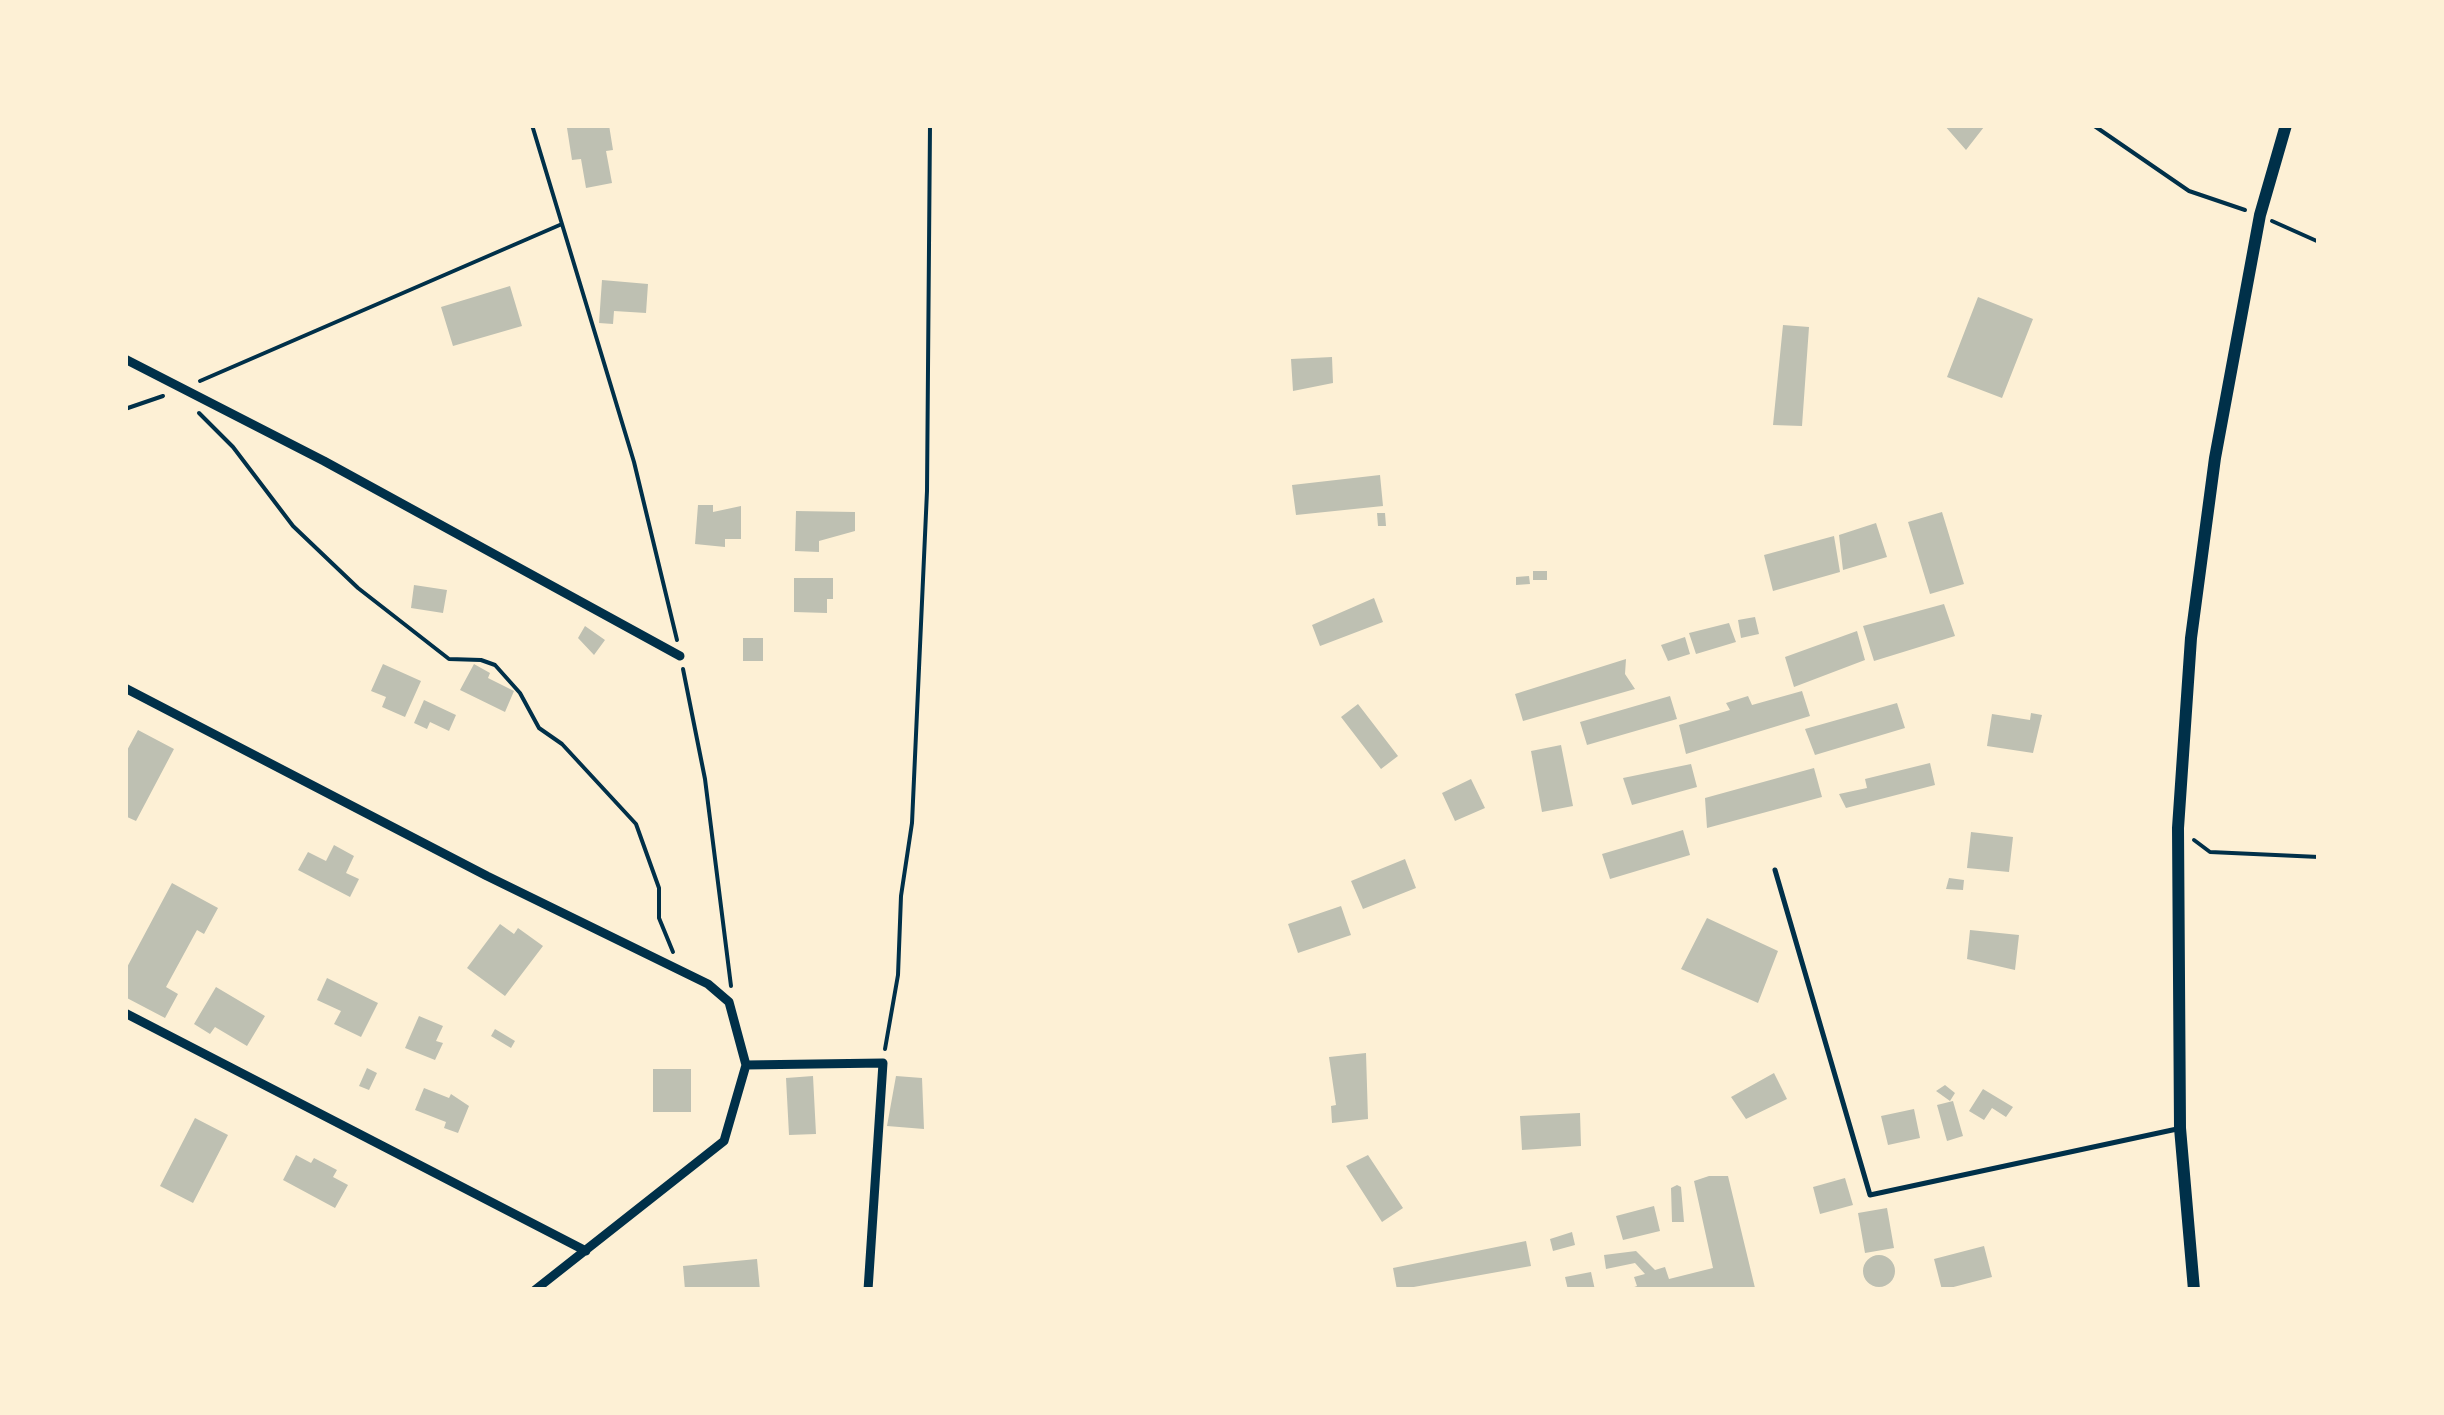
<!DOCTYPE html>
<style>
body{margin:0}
#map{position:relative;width:2444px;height:1415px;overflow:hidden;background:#fdf0d5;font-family:Helvetica,sans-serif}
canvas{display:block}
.frame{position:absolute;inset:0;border:128px solid #fdf0d5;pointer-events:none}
</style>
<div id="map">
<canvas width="2444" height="1415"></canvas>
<div class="frame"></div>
</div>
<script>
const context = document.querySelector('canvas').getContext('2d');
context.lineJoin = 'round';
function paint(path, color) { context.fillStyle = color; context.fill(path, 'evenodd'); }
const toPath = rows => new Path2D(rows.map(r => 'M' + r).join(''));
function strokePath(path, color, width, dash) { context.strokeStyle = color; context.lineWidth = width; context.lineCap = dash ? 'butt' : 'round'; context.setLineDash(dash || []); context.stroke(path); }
paint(toPath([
 [609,125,613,150,606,151,612,183,586,188,581,159,572,160,567,128],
 [1944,125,1982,125,1984,127,1966,150],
 [602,280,648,284,646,313,614,311,613,324,599,323],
 [510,286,522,326,453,346,441,307],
 [1978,297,2033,319,2002,398,1947,377],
 [1783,325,1809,327,1802,426,1773,425],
 [1332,357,1333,383,1293,391,1291,359],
 [1380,475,1383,506,1296,515,1292,485],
 [698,505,713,505,713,512,741,506,741,539,725,539,725,547,695,544],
 [796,511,855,512,855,531,819,541,819,552,795,551],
 [1942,512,1964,584,1930,594,1908,522],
 [1377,513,1385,513,1386,526,1378,526],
 [1876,523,1887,557,1843,570,1839,535],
 [1834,536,1840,572,1773,591,1764,555],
 [1533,571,1547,571,1547,580,1533,580],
 [1529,576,1530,584,1516,585,1516,577],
 [794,578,833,578,833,599,827,599,827,613,794,612],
 [414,585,447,590,443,613,411,608],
 [1374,598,1383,622,1320,646,1312,625],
 [1944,604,1955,636,1874,661,1863,626],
 [1755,617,1759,634,1741,638,1738,620],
 [1729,623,1736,642,1696,654,1689,633],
 [585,626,605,640,594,655,578,638],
 [1857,631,1865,660,1794,687,1785,657],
 [1685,637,1690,654,1668,661,1661,645],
 [743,638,763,638,763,661,743,661],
 [1626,659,1625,674,1635,689,1523,721,1515,694],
 [383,664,421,681,405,717,382,707,386,697,371,691],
 [474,664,490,673,488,678,514,691,505,712,460,690],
 [1802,691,1810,716,1686,754,1679,725,1730,710,1726,703,1748,696,1752,705],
 [1670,696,1677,719,1587,745,1580,722],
 [424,700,456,715,449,731,430,722,427,729,414,723],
 [1897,703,1905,728,1815,755,1805,729],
 [1358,704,1398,756,1381,769,1341,717],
 [2031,713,2042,715,2033,753,1987,746,1992,714,2030,720],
 [138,730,174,749,136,821,125,816,125,754],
 [1561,745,1573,806,1542,812,1531,751],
 [1930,763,1935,785,1846,808,1839,794,1867,788,1865,779],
 [1691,764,1697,787,1632,805,1623,778],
 [1814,768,1822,797,1707,828,1705,798],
 [1471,779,1485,808,1455,821,1442,793],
 [1683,830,1690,855,1610,879,1602,854],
 [1971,832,2013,837,2009,872,1967,868],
 [334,845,354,856,346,873,359,879,350,897,298,870,308,852,326,861],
 [1405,859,1416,888,1363,909,1351,881],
 [1949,878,1964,880,1963,890,1946,889],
 [172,883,218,908,204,934,197,930,166,987,178,994,165,1018,125,997,125,971],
 [1341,906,1351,935,1298,953,1288,924],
 [1707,918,1778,951,1758,1003,1681,969],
 [500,924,514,934,518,928,543,946,505,996,467,968],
 [1970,930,2019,935,2015,970,1967,959],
 [327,978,378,1003,361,1037,334,1024,341,1011,317,1000],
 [216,987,265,1016,247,1046,215,1027,210,1034,194,1024],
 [419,1016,443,1026,436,1041,443,1043,435,1060,405,1048],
 [495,1029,515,1041,511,1048,491,1036],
 [1366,1053,1368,1119,1332,1123,1331,1106,1336,1105,1329,1057],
 [367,1068,377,1073,369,1090,359,1086],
 [653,1069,691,1069,691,1112,653,1112],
 [1774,1073,1787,1099,1746,1119,1731,1097],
 [813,1076,816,1134,789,1135,786,1078],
 [896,1076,922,1078,924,1129,887,1126],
 [1945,1085,1955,1093,1950,1101,1936,1091],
 [424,1088,449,1098,451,1094,469,1106,458,1133,444,1128,446,1122,415,1110],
 [1983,1089,2013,1107,2006,1117,1992,1108,1984,1120,1969,1111],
 [1953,1101,1963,1136,1947,1141,1937,1105],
 [1914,1109,1920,1138,1888,1145,1881,1116],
 [1580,1113,1581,1146,1522,1150,1520,1116],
 [195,1118,228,1135,193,1203,160,1186],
 [296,1155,311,1163,314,1158,337,1170,333,1177,348,1185,335,1208,283,1180],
 [1368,1155,1403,1208,1382,1222,1346,1166],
 [1709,1176,1728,1176,1755,1288,1626,1290,1637,1286,1634,1277,1645,1274,1635,1263,1606,1269,1604,1255,1636,1251,1655,1270,1665,1267,1669,1279,1713,1268,1694,1181],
 [1845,1178,1853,1205,1820,1214,1813,1187],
 [1677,1185,1681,1187,1684,1222,1672,1222,1671,1188],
 [1654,1206,1660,1231,1623,1240,1616,1216],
 [1887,1208,1894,1248,1865,1253,1858,1213],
 [1572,1232,1575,1245,1553,1251,1550,1239],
 [1526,1241,1531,1266,1397,1290,1393,1268],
 [1984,1246,1992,1277,1942,1290,1934,1259],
 '1863 1271a16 16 0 1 1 32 0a16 16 0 1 1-32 0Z',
 [757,1259,760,1290,685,1290,683,1266],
 [1591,1272,1595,1290,1568,1290,1565,1277]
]), '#bec0b2');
strokePath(toPath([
 [532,125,634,462,677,640],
 [2093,125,2189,191,2245,210],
 [2272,221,2319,242],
 [200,381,562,224],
 [125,409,163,396],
 [199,413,233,447,293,526,358,588,449,659,481,660,495,665,520,693,539,728,562,744,636,824,659,888,659,918,673,952],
 [683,669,705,779,731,986],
 [2194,840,2210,852,2319,857],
 [885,1049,898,975,901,896,912,823,927,491,930,125]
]), '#003049', 4);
strokePath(toPath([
 [1775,870,1870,1195,2177,1129]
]), '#003049', 5);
strokePath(toPath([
 [125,359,324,461,680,656],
 [125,688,487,876,708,984,729,1002,746,1065,724,1141,535,1290],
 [125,1013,586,1251],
 [746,1065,883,1063,868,1290]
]), '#003049', 9);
strokePath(toPath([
 [2194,1290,2180,1128,2178,828,2191,638,2215,458,2260,215,2286,125]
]), '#003049', 12);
</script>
